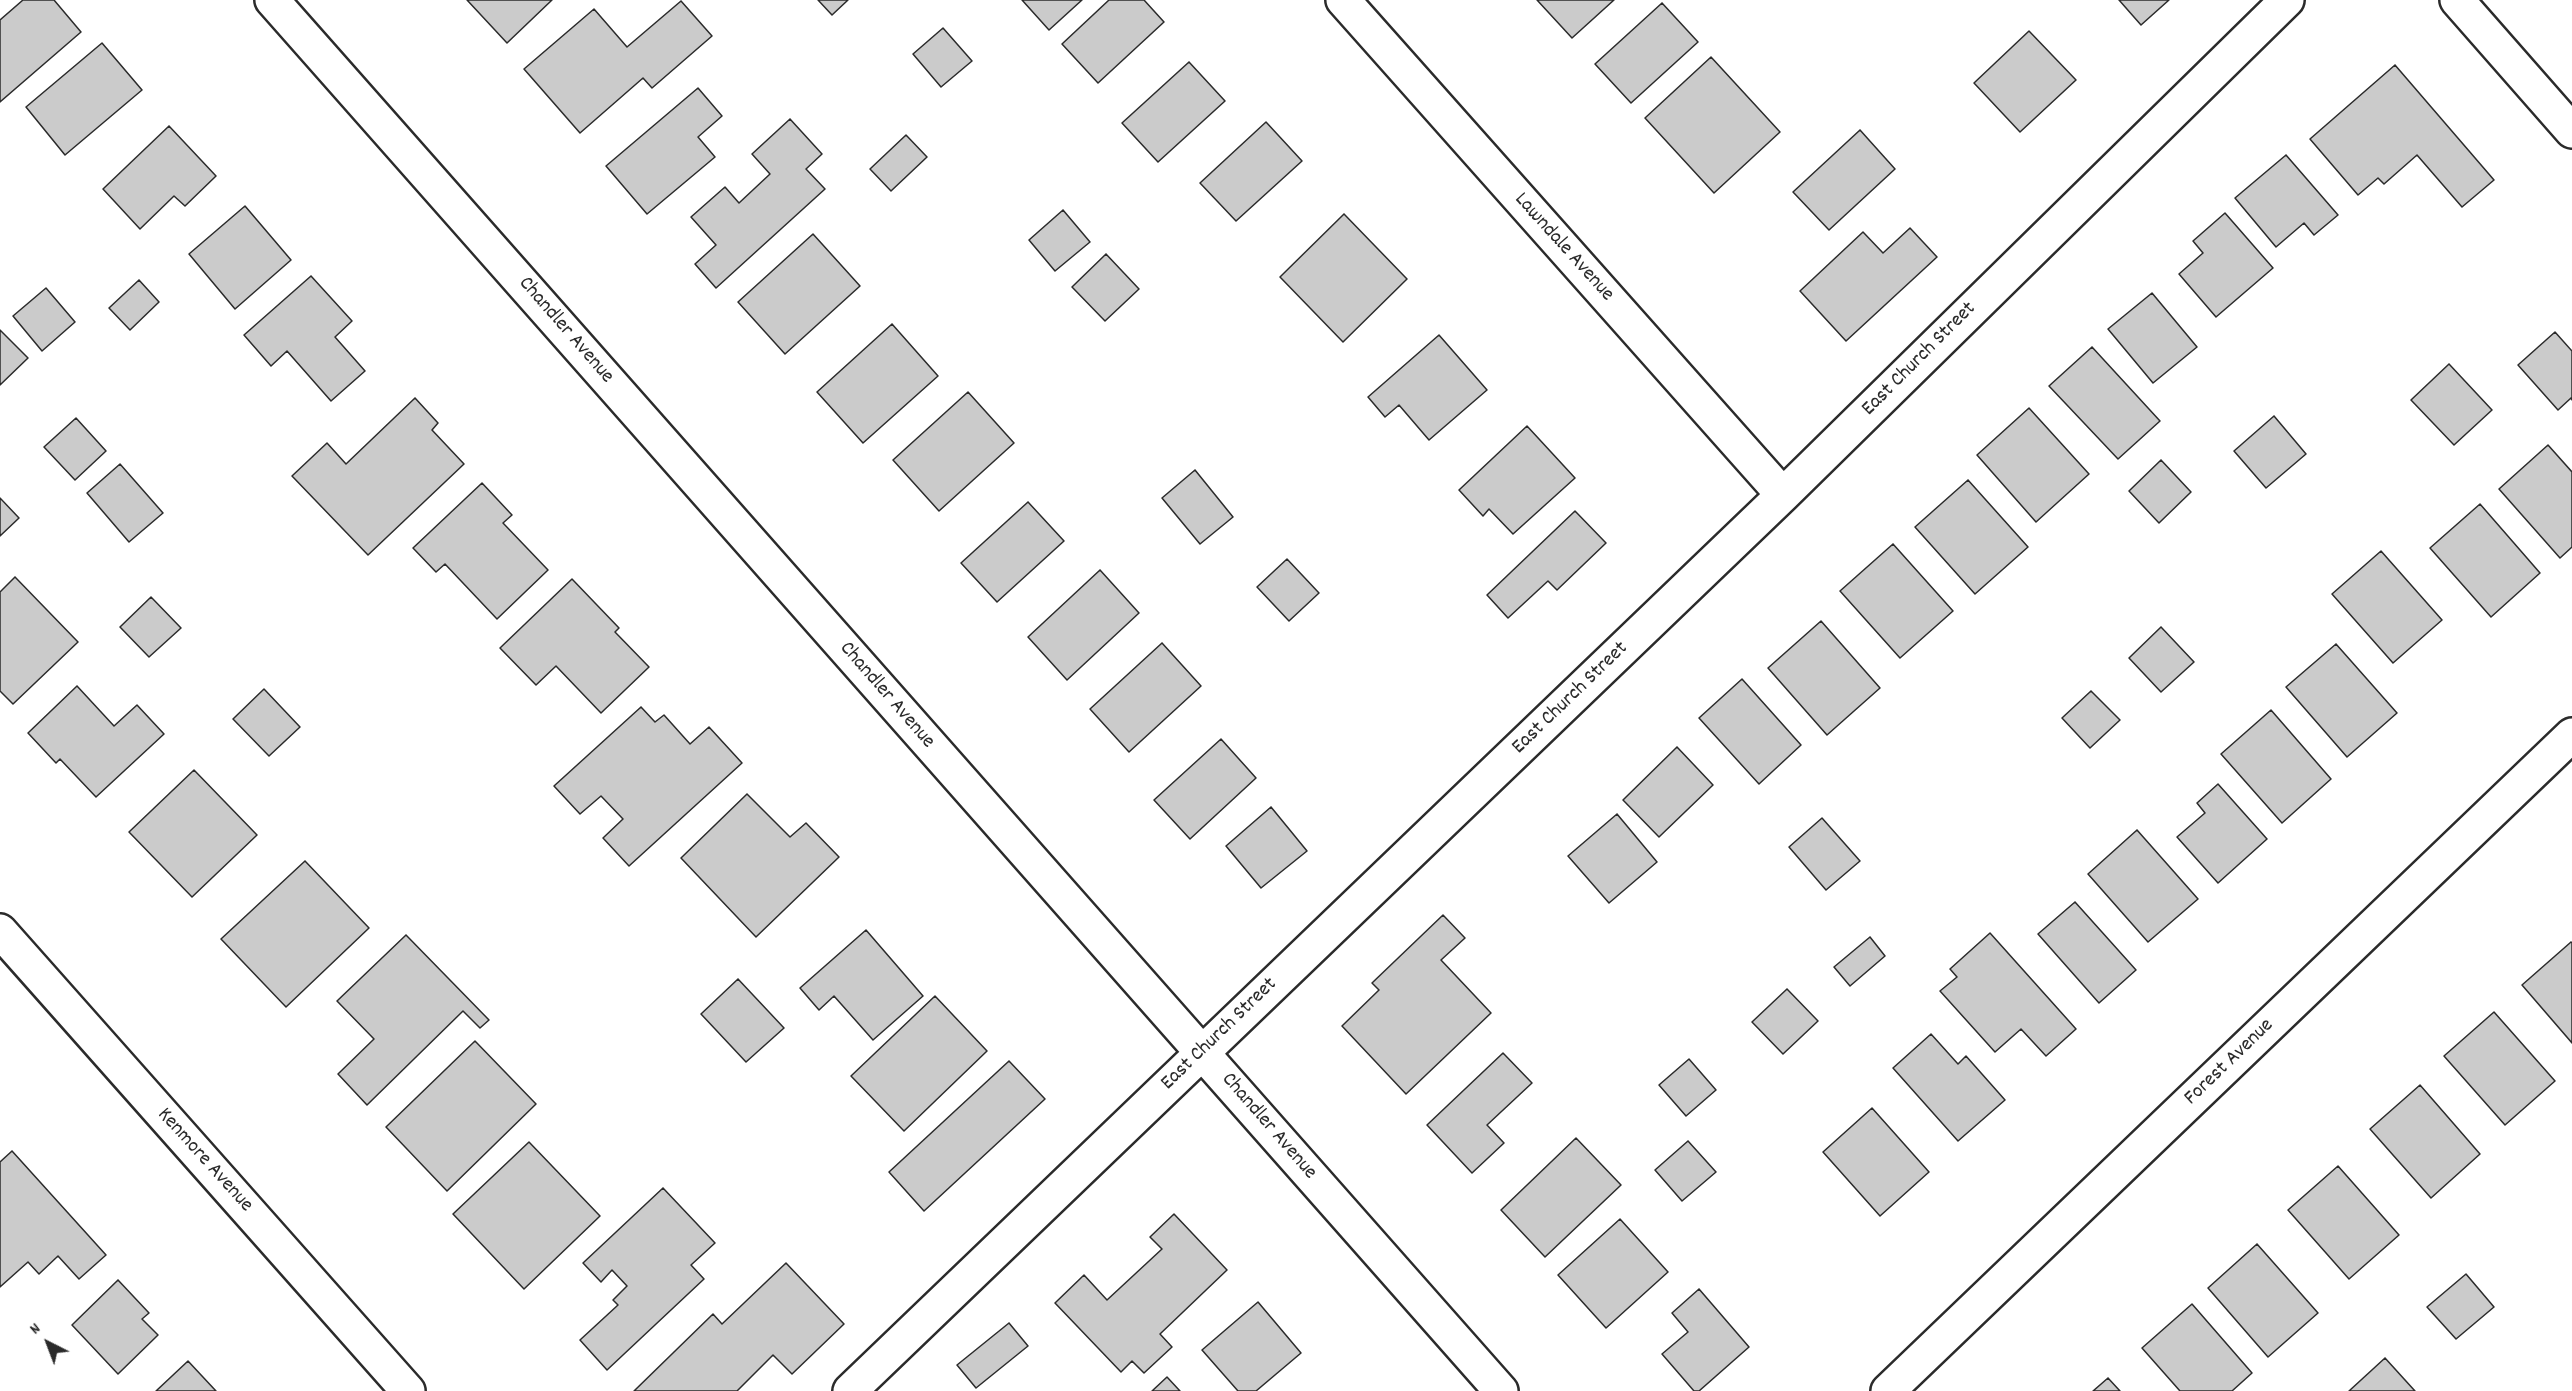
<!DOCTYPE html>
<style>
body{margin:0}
#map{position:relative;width:2572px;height:1391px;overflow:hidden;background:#fff;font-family:Dekko,sans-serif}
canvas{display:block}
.north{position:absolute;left:18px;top:1313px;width:60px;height:60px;-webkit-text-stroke:4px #fff;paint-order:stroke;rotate:318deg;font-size:16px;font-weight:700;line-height:24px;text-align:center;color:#2b2b2b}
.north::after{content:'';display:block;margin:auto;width:21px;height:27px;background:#2b2b2b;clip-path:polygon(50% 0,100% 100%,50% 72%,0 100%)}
</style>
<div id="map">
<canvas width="2572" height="1391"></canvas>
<div class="north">N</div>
</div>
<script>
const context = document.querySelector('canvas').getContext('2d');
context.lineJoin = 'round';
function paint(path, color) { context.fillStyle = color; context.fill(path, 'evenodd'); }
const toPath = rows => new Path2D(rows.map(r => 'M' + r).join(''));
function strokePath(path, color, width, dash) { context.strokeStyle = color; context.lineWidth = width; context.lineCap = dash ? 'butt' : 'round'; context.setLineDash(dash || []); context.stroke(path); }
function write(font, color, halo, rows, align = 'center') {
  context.font = font + ' Dekko,sans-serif'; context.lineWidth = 5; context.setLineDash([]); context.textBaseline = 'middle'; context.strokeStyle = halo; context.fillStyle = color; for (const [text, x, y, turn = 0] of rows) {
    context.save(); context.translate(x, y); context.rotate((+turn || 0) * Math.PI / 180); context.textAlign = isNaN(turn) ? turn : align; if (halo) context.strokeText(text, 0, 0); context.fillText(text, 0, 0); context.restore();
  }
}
const building = toPath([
 [23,0,54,0,81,32,0,102,0,20,23,0],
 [467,0,552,0,507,43,467,0],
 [818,0,848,0,832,15,818,0],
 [1022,0,1082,0,1049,30,1022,0],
 [1109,0,1144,0,1164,22,1098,83,1062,44,1109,0],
 [1537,0,1614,0,1572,38,1537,0],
 [2119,0,2169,0,2141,25,2119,0],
 [681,1,712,36,652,88,643,78,580,133,524,69,594,9,627,47,681,1],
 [1662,3,1698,42,1631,103,1595,64,1662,3],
 [943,28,972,61,941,87,913,54,943,28],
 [2029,31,2076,80,2020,132,1974,83,2029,31],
 [102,43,142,90,65,155,26,107,102,43],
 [1711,57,1780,132,1714,193,1645,118,1711,57],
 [1189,62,1225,101,1158,162,1122,123,1189,62],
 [2395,65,2494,180,2462,207,2417,155,2384,184,2378,178,2358,195,2310,139,2395,65],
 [698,88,722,116,698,137,715,157,647,214,606,166,698,88],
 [790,119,822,154,806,169,825,189,716,288,695,264,716,245,691,217,725,187,739,203,770,174,752,154,790,119],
 [1266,122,1302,161,1236,221,1200,183,1266,122],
 [169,126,216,176,185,206,174,196,140,229,103,189,169,126],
 [1860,130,1895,169,1829,230,1793,192,1860,130],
 [906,135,927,157,891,191,870,169,906,135],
 [2286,155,2338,215,2314,235,2304,223,2276,247,2235,198,2286,155],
 [245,206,291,260,235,309,189,254,245,206],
 [1063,210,1090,242,1055,271,1029,240,1063,210],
 [2225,213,2273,268,2216,317,2179,274,2203,253,2193,241,2225,213],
 [1344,214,1407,279,1343,342,1280,277,1344,214],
 [1910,228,1937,257,1846,341,1800,291,1863,232,1883,253,1910,228],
 [813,234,860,286,785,354,738,302,813,234],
 [1106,254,1139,289,1105,321,1072,287,1106,254],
 [311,276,352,321,335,337,365,371,331,401,287,351,271,366,244,335,311,276],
 [139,280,159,302,130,330,109,308,139,280],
 [46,288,75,322,42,351,13,316,46,288],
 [2152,293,2197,347,2153,383,2108,329,2152,293],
 [892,324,938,376,863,443,817,392,892,324],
 [0,330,28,358,0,385,0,330],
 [2555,332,2572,351,2572,400,2571,398,2558,410,2518,365,2555,332],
 [1439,335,1487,390,1429,440,1399,405,1385,417,1368,397,1439,335],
 [2092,347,2160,421,2118,459,2049,386,2092,347],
 [2449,364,2492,410,2454,445,2411,400,2449,364],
 [968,392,1014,443,939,511,893,460,968,392],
 [415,398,438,423,432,430,464,464,368,555,292,476,327,443,346,464,415,398],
 [2029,408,2089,474,2036,522,1977,455,2029,408],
 [2274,416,2306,454,2266,488,2234,451,2274,416],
 [76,418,106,451,75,480,44,447,76,418],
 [1527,426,1575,478,1513,534,1489,509,1483,516,1459,490,1527,426],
 [2548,445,2572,472,2572,547,2560,558,2499,489,2548,445],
 [2161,460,2191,492,2159,523,2129,491,2161,460],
 [120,464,163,513,129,542,87,493,120,464],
 [1195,470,1233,517,1200,544,1162,498,1195,470],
 [1968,480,2028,547,1975,594,1915,527,1968,480],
 [482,483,512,515,503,523,548,570,497,619,445,564,436,572,413,548,482,483],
 [0,498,19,518,0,536,0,498],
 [1028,502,1064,541,997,602,961,563,1028,502],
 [2480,504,2540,573,2491,617,2430,548,2480,504],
 [1575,511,1606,543,1557,590,1548,581,1508,618,1487,595,1575,511],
 [1893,544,1953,611,1900,658,1840,591,1893,544],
 [2381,551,2442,620,2393,663,2332,594,2381,551],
 [1287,559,1319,593,1289,621,1257,587,1287,559],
 [1100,570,1139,613,1067,680,1028,637,1100,570],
 [15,577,78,642,13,704,0,691,0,592,15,577],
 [572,579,619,628,615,632,649,667,601,713,556,666,536,685,500,648,572,579],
 [151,597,181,628,149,657,120,627,151,597],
 [1821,621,1880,688,1827,735,1768,668,1821,621],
 [2161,627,2194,662,2161,692,2129,658,2161,627],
 [1162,643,1201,686,1129,752,1090,709,1162,643],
 [2336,644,2397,713,2347,757,2286,687,2336,644],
 [1742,679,1801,745,1759,784,1699,718,1742,679],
 [77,686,114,726,137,705,164,734,96,797,60,759,56,763,28,733,77,686],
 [264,689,300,727,269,756,233,719,264,689],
 [2091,691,2120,720,2090,748,2062,718,2091,691],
 [641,707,655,722,664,715,690,744,709,727,742,763,629,866,603,838,623,819,601,796,580,814,554,786,641,707],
 [2271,710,2331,779,2282,823,2221,754,2271,710],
 [1221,739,1256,778,1190,839,1154,800,1221,739],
 [1677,747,1713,785,1659,837,1623,800,1677,747],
 [194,770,257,835,192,897,129,832,194,770],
 [2218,784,2267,839,2218,883,2177,837,2205,813,2197,803,2218,784],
 [747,794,790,837,806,823,839,857,756,937,681,858,747,794],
 [1271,807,1307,851,1261,888,1226,846,1271,807],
 [1617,814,1657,862,1609,903,1568,856,1617,814],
 [1822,818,1860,861,1826,890,1789,847,1822,818],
 [2137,830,2198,899,2148,942,2088,874,2137,830],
 [305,861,369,928,286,1007,221,939,305,861],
 [2075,902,2136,970,2099,1003,2038,934,2075,902],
 [1443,915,1465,938,1441,960,1491,1013,1406,1094,1342,1026,1379,990,1372,983,1443,915],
 [866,930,923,996,873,1040,834,996,819,1010,800,988,866,930],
 [1990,933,2076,1029,2046,1056,2021,1029,1995,1052,1940,991,1957,977,1950,969,1990,933],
 [406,935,489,1020,480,1028,463,1011,367,1105,338,1074,374,1039,337,1001,406,935],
 [1870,937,1885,956,1850,986,1834,967,1870,937],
 [2571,942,2572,943,2572,1043,2522,985,2571,942],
 [738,979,784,1028,746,1062,701,1014,738,979],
 [1787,989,1818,1021,1783,1054,1752,1022,1787,989],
 [935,996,987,1051,904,1131,851,1076,935,996],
 [2494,1012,2555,1081,2505,1125,2444,1056,2494,1012],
 [1931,1034,1958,1064,1966,1056,2005,1100,1958,1141,1893,1068,1931,1034],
 [475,1041,536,1104,447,1191,386,1127,475,1041],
 [1503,1053,1532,1083,1487,1125,1504,1143,1472,1173,1427,1125,1503,1053],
 [1689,1059,1716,1090,1686,1116,1659,1085,1689,1059],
 [1009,1061,1045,1099,924,1211,889,1172,1009,1061],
 [2420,1085,2480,1154,2431,1198,2370,1129,2420,1085],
 [1872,1108,1929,1172,1880,1216,1823,1152,1872,1108],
 [1576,1138,1621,1185,1545,1257,1501,1210,1576,1138],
 [1688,1141,1716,1172,1682,1201,1655,1170,1688,1141],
 [529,1142,600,1216,524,1289,453,1214,529,1142],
 [12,1151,106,1255,79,1279,58,1256,39,1274,28,1262,0,1287,0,1162,12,1151],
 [2338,1166,2399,1235,2349,1279,2288,1210,2338,1166],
 [663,1188,715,1243,691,1265,704,1279,607,1370,580,1340,618,1305,613,1300,627,1286,612,1270,601,1282,583,1263,663,1188],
 [1174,1214,1227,1270,1160,1334,1172,1347,1144,1373,1132,1361,1121,1372,1055,1303,1084,1275,1107,1300,1162,1249,1150,1237,1174,1214],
 [1620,1219,1668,1272,1606,1328,1558,1275,1620,1219],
 [2257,1244,2318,1313,2268,1357,2208,1288,2257,1244],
 [786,1263,844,1324,792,1374,773,1355,737,1391,634,1391,713,1314,722,1324,786,1263],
 [2466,1274,2494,1307,2456,1339,2427,1307,2466,1274],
 [118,1280,149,1313,142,1319,158,1335,118,1374,72,1325,118,1280],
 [1699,1289,1749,1347,1699,1391,1694,1391,1662,1354,1688,1332,1672,1313,1699,1289],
 [1258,1302,1301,1353,1256,1391,1238,1391,1202,1350,1258,1302],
 [2192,1304,2252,1373,2232,1391,2180,1391,2142,1348,2192,1304],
 [1009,1323,1028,1346,976,1388,957,1365,1009,1323],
 [2385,1358,2415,1391,2349,1391,2385,1358],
 [188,1361,216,1391,156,1391,188,1361],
 [1167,1377,1180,1391,1152,1391,1167,1377],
 [2108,1378,2120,1391,2093,1391,2108,1378]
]);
paint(building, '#cbcbcb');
strokePath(building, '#2b2b2b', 1.5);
const minor = toPath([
 [272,0,1501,1391],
 [1343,0,1783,495],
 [2457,0,2572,131],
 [0,931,408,1391],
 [850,1391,1783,495,2287,0],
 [1888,1391,2572,735]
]);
strokePath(minor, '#2b2b2b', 38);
strokePath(minor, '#fff', 33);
write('21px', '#2b2b2b', '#fff', [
 ["Lawndale Avenue",1563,248,48],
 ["Chandler Avenue",565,331,49],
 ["East Church Street",1920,360,-45],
 ["Chandler Avenue",886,696,49],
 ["East Church Street",1571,699,-44],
 ["East Church Street",1220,1035,-44],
 ["Forest Avenue",2230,1063,-44],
 ["Chandler Avenue",1268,1127,49],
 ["Kenmore Avenue",204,1161,48]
]);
</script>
